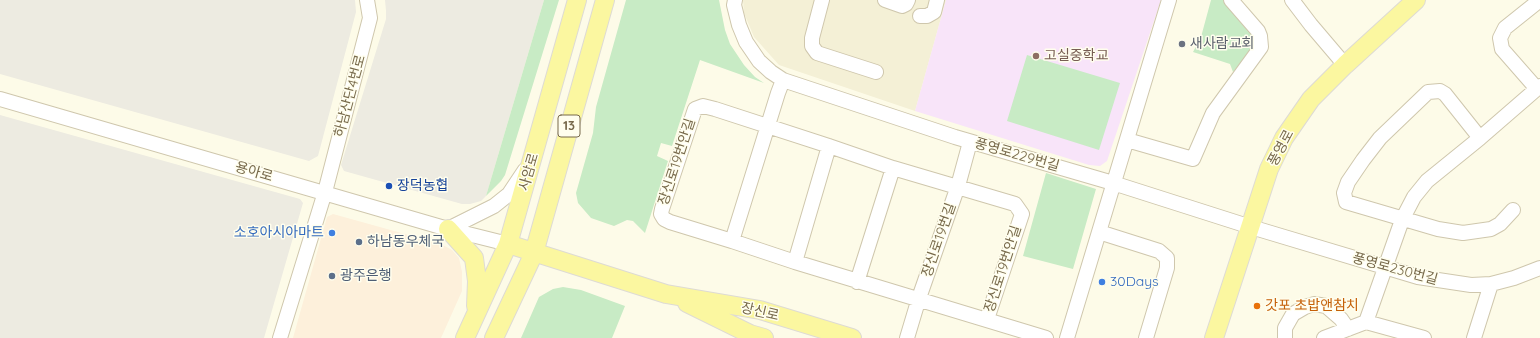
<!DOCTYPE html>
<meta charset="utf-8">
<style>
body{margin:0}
canvas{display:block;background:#fdfbe8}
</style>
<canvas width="1540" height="338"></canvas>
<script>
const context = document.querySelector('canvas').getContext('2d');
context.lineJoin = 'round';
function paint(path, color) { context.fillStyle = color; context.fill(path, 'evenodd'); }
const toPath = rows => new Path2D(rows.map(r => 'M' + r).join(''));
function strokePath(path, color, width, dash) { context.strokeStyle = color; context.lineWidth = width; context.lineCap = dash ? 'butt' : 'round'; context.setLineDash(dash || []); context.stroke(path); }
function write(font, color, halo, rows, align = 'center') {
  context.font = font + ' Quicksand,"Noto Sans KR",sans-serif'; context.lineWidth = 3; context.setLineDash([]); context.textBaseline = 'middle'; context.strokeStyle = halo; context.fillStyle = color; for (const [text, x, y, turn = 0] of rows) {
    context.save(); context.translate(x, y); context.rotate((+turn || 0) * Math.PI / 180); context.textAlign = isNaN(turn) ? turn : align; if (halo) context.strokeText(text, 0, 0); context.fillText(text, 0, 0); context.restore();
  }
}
paint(toPath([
 [743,0,946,0,915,111,779,65,754,37,744,13]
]), '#f4f0d6');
paint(toPath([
 [333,214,441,244,452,250,459,258,462,272,462,291,441,338,293,338,327,217]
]), '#fdf0db');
paint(toPath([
 [0,0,355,0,356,12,318,156,309,161,0,74],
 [385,0,544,0,486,196,481,201,470,204,462,204,344,171,341,165,386,19,386,11],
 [0,115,300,199,303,203,264,338,0,338]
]), '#edebe1');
paint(toPath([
 [946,0,1161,0,1107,161,1100,166,1089,165,915,111]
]), '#f8e4f9');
paint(toPath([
 [544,0,559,0,505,175,501,181,486,196],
 [626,0,719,0,725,30,730,44,744,65,755,77,764,83,700,60,672,146,661,143,657,156,668,161,645,233,633,221,627,220,614,226,591,218,578,203,576,193,593,133,596,107],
 [1211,0,1224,0,1253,36,1255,42,1254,48,1233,72,1230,64,1193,52,1201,37],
 [1027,55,1120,83,1099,150,1007,121],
 [1046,173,1096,189,1073,269,1023,256],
 [563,287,581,290,625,306,612,338,521,338,539,297,553,289]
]), '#c8ebc5');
const minor = toPath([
 [735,0,734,5,739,25,746,42,759,61,771,72,783,80,955,137,1113,183,1251,227,1418,277,1471,285,1491,284,1514,278,1540,268],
 [822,0,812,38,812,46,817,53,876,72],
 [885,0,902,6,906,4,908,0],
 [1292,0,1311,25,1345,65],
 [920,16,927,16,934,12,937,0],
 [1537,89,1502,49,1500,38,1505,28,1540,0],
 [0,99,448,229,508,244],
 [1480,138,1445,94,1440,91,1428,92,1380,138,1363,160,1348,182,1344,193,1346,202,1438,229,1463,233,1491,229,1500,224,1513,210],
 [1127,140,1193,159,1213,113,1261,47,1260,36,1258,31,1231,0],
 [448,229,494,206,509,194,525,170],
 [1099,232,1159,251,1167,258,1167,268,1146,338],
 [732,241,778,93,783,80],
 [795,262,829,146],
 [857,282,893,168],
 [987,319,1022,214,1015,204,893,168,829,146,715,109,703,106,695,109,662,209,661,214,664,219,670,222,732,241,795,262,1046,338],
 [1366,322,1424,338],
 [280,338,325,192,370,18,367,0],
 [907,338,919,298,958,186,970,142],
 [1067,338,1169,0],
 [1285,338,1285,328,1293,314,1305,307,1314,304,1326,306,1341,319,1348,329],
 [1324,338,1366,322,1402,220,1414,197,1427,181,1480,138,1540,86],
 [1474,338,1491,284]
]);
const major = toPath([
 [448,229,474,258,477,281,476,306],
 [508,244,666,294,760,310,852,338],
 [687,303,750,334,764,338],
 [465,338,508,244,577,0],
 [494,338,534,253,605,0],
 [1214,338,1269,169,1284,138,1311,99,1345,65,1416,0]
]);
strokePath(minor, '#cfc7ad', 16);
strokePath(major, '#dedbd4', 20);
strokePath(minor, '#fff', 14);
strokePath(major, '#fbf7a0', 18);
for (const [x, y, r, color] of [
 [1182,44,4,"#6b7280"],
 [1036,56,4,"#8d6e63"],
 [389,186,4,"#1a4fb4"],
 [332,233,4,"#3f7fe0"],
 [359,242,4,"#5c6f8a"],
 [332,276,4,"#5c6f8a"],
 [1102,282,4,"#3f7fe0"],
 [1257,306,4,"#e8710a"]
]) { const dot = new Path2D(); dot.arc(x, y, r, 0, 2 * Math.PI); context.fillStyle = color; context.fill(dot); strokePath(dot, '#fffeee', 1.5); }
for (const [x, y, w] of [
 [569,126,22]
]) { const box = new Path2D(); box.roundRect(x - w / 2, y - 11, w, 22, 3); context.fillStyle = '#fffeee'; context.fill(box); strokePath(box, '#77694b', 1); }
write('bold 13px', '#77694b', null, [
 ["13",569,126]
]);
write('14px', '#5b616d', '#fffeee', [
 ["새사람교회",1190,44]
], 'left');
write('14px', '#785e54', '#fffeee', [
 ["고실중학교",1044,56]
], 'left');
write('14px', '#77694b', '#fffeee', [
 ["하남산단4번로",350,96,-75],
 ["풍영로",1281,148,-62],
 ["풍영로229번길",1017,155,16],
 ["장신로19번안길",677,162,-72],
 ["용아로",254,172,16],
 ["사암로",529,172,-74],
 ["장신로19번길",939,240,-71],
 ["장신로19번안길",1003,269,-72],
 ["풍영로230번길",1395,269,15],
 ["장신로",760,312,13]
]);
write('14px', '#164399', '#fffeee', [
 ["장덕농협",397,186]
], 'left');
write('14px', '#366cbe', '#fffeee', [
 ["소호아시아마트",324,233],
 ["30Days",1110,282,"left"]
], 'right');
write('14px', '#4e5e75', '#fffeee', [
 ["하남동우체국",367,242],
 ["광주은행",340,276]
], 'left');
write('14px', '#c56008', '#fffeee', [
 ["갓포 초밥앤참치",1265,306]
], 'left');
</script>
